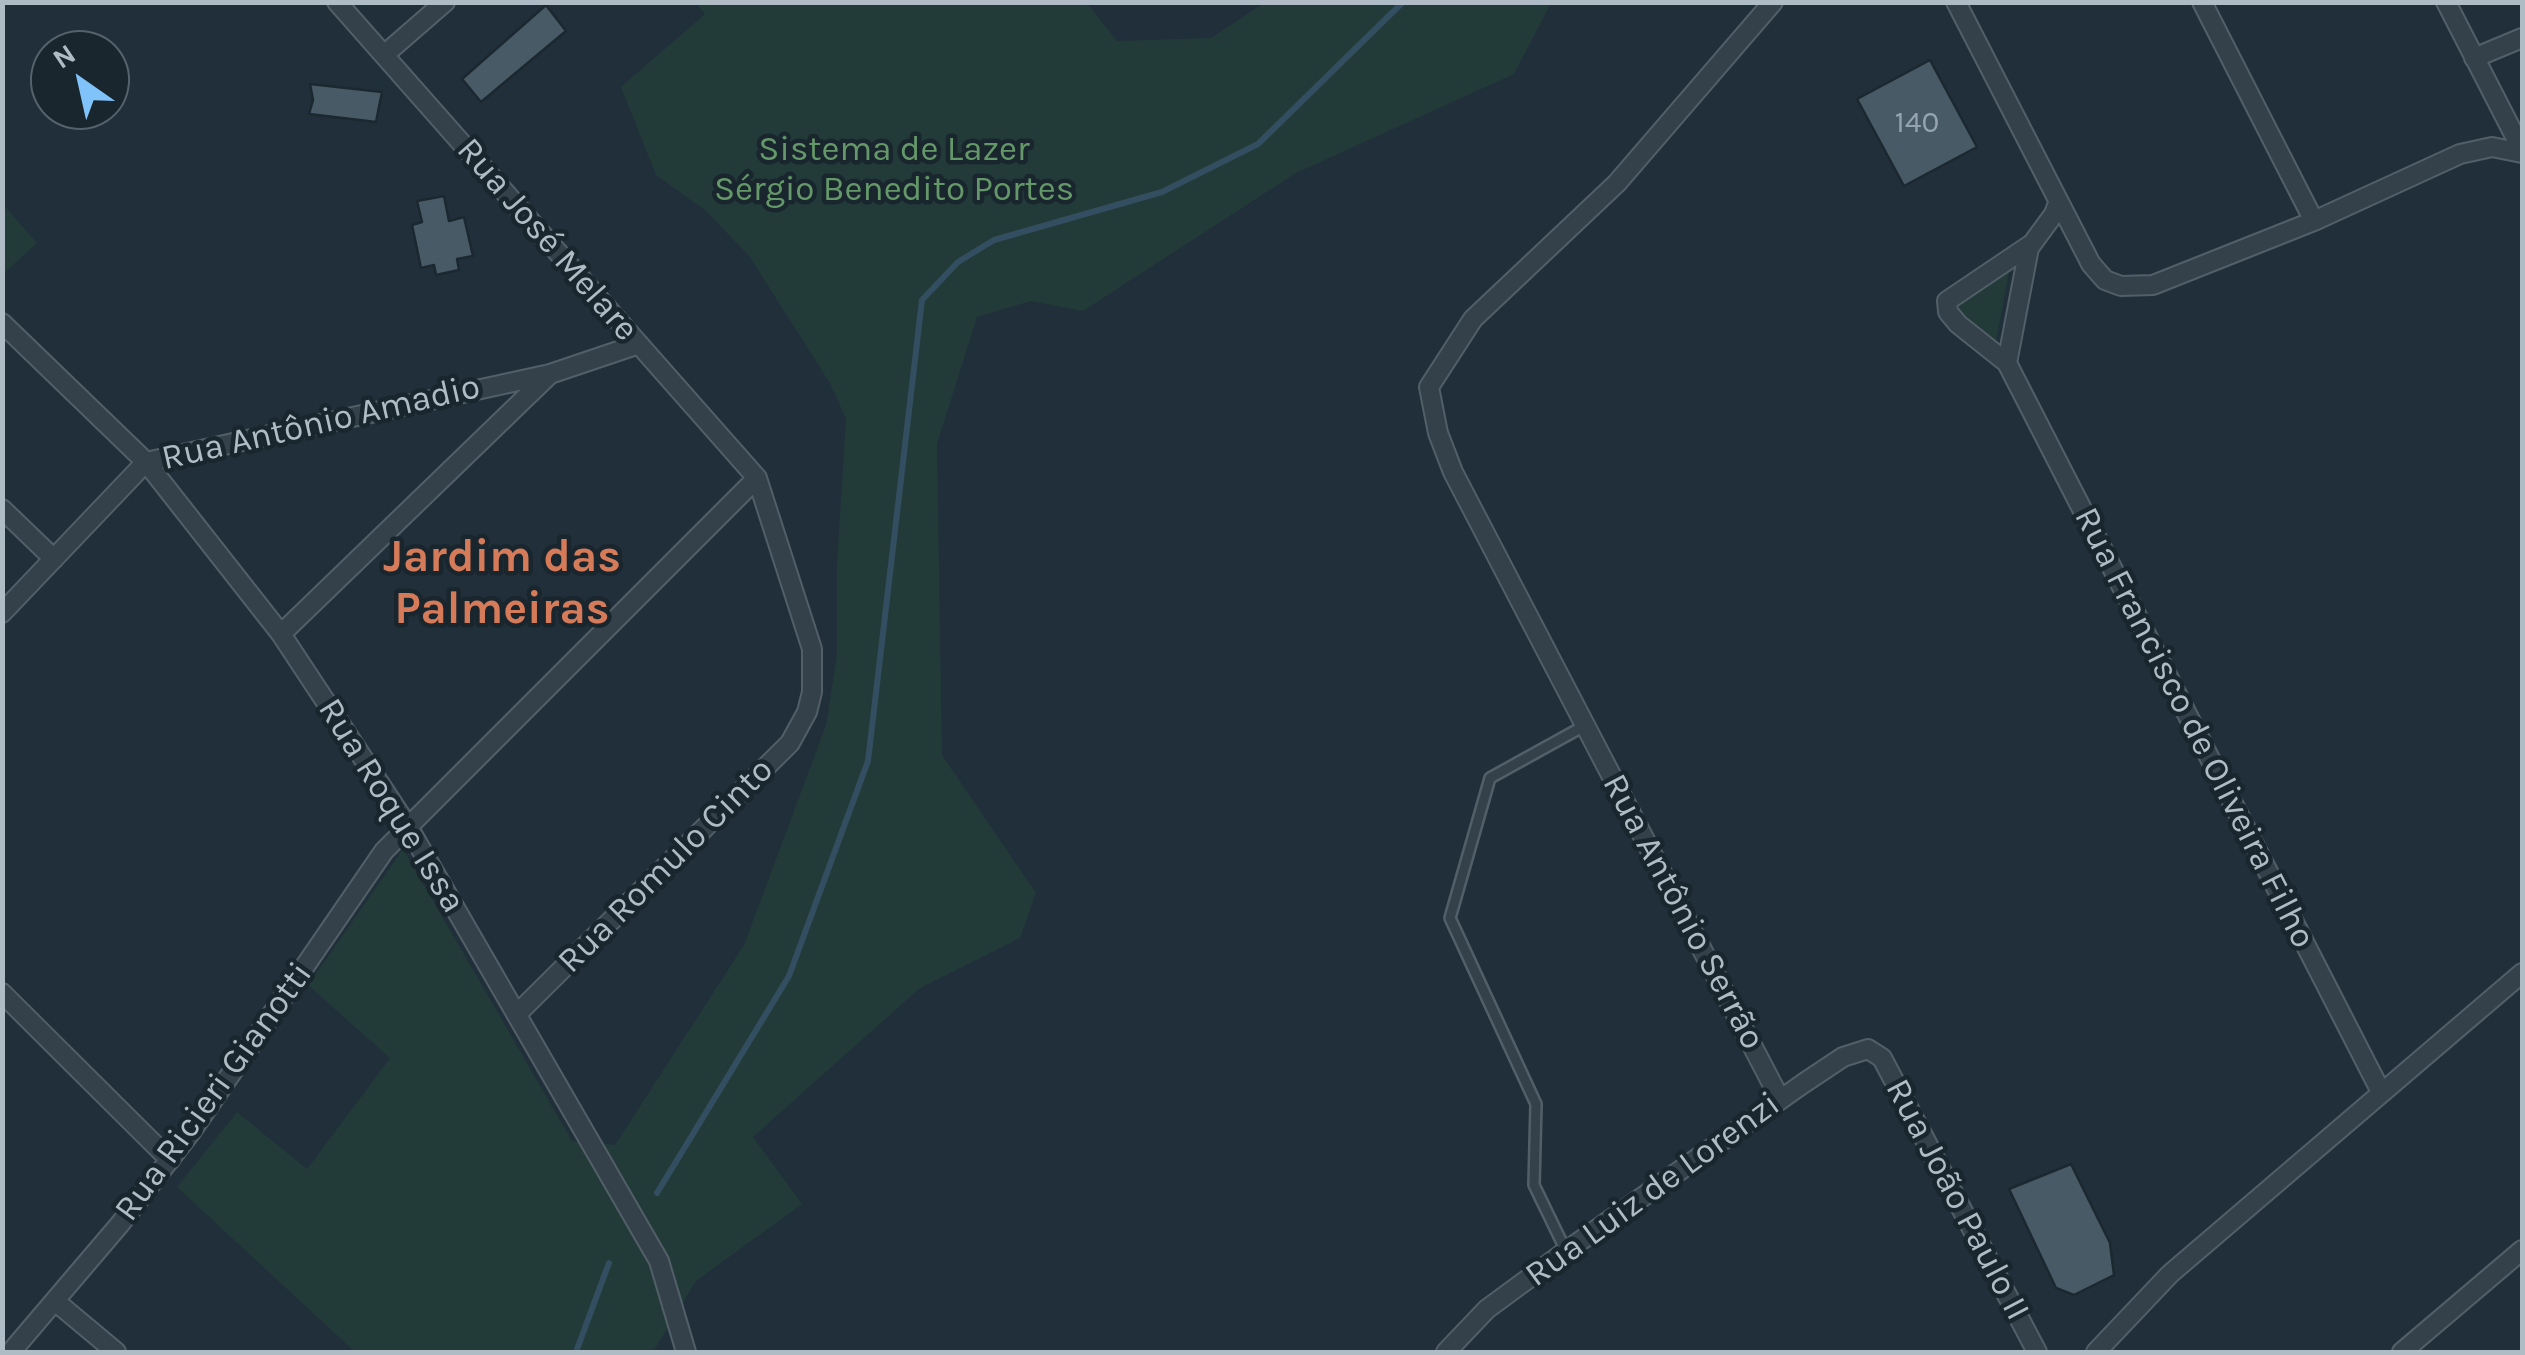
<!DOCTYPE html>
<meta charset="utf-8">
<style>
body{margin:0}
#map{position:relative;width:2525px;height:1355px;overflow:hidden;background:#212f3a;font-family:Karla,sans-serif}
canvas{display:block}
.frame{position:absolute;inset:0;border:5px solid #afbcc6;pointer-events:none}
.north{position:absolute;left:30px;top:30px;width:100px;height:100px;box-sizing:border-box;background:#1a262e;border:2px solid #56626b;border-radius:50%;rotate:326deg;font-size:28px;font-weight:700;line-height:40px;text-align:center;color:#afbcc6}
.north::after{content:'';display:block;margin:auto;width:35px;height:45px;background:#80c3fa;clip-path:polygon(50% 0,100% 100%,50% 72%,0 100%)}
</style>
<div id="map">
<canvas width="2525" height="1355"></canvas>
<div class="frame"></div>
<div class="north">N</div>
</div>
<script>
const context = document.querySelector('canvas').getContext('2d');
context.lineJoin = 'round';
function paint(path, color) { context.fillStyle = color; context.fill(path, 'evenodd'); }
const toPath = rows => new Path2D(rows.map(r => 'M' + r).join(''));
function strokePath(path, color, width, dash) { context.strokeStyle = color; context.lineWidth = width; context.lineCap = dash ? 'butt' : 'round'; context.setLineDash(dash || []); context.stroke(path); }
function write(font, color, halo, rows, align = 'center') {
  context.font = font + ' Karla,sans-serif'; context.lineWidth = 9; context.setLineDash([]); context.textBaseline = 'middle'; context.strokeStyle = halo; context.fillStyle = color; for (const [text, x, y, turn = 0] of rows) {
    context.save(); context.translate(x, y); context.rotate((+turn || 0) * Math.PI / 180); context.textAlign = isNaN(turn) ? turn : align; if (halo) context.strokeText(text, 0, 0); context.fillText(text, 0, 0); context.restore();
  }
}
paint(toPath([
 [696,3,1087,3,1117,41,1211,38,1264,3,1551,3,1514,74,1296,173,1083,311,1031,301,977,317,937,444,942,755,1036,893,1020,938,920,988,753,1137,802,1204,696,1281,653,1352,355,1352,177,1187,237,1112,307,1169,390,1058,308,985,403,849,572,1141,615,1145,744,945,826,725,837,655,837,564,846,418,829,382,750,257,706,211,656,175,621,87,705,14],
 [3,204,37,243,3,274,2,274],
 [2010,267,1996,341,1952,305]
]), '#223b39');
strokePath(toPath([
 [657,1193,789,976,868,761,922,300,958,262,994,240,1162,192,1258,144,1403,2],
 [576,1352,609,1263]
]), '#344e61', 6);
const building = toPath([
 [546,5,566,31,481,102,462,79,546,5],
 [1930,60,1977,147,1904,186,1857,99,1930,60],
 [310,84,382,92,376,122,309,114,313,100,310,84],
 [444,196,449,221,464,217,473,256,457,259,459,270,436,275,434,265,421,268,412,225,422,222,417,201,444,196],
 [2071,1164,2110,1243,2114,1275,2074,1295,2056,1288,2009,1189,2071,1164]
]);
paint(building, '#485a65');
strokePath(building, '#1c2830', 2.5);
const lane = toPath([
 [1566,1251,1534,1185,1536,1104,1450,918,1490,778,1584,726]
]);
const street = toPath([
 [337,2,757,478,812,649,812,692,807,712,790,743,517,1014],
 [1773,2,1617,183,1473,319,1429,387,1438,433,1453,472,1780,1099],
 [1956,2,2091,264,2105,280,2121,286,2153,285,2314,221,2460,154,2492,147,2522,153],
 [2202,2,2314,221],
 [2446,2,2522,150],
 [384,55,445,2],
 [2474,58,2522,38],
 [2058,203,2054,214,2029,248,2007,363,2381,1092],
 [2,323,146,462,281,634,407,825,659,1261,686,1352],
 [2007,363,1958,324,1948,312,1947,301,2030,245],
 [2,509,54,559],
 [2,613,146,462,550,374,639,344],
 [281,634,550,374],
 [2,993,170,1160],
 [55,1301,116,1352],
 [11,1352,120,1224,191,1132,384,851,757,478],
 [1446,1352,1487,1309,1566,1251,1804,1083,1843,1057,1868,1049,1882,1058,2037,1352],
 [2096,1352,2170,1274,2522,973],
 [2402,1352,2522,1250]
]);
strokePath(lane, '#525f68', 14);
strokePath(street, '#525f68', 22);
strokePath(lane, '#34414a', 9);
strokePath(street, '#34414a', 18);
write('30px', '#95a4ae', null, [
 ["140",1917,123]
]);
write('35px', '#659869', '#1a262e', [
 ["Sistema de Lazer",894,150],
 ["Sérgio Benedito Portes",894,190]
]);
write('35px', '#afbcc6', '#1a262e', [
 ["Rua José Melare",547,240,49],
 ["Rua Antônio Amadio",321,423,-13],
 ["Rua Francisco de Oliveira Filho",2194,728,63],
 ["Rua Roque Issa",391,806,58],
 ["Rua Romulo Cinto",666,866,-45],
 ["Rua Antônio Serrão",1683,912,62],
 ["Rua Ricieri Gianotti",214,1092,-54],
 ["Rua Luiz de Lorenzi",1653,1190,-36],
 ["Rua João Paulo II",1957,1200,62]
]);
write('bold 45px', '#d67b5a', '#1a262e', [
 ["Jardim das",502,558],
 ["Palmeiras",502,610]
]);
</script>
